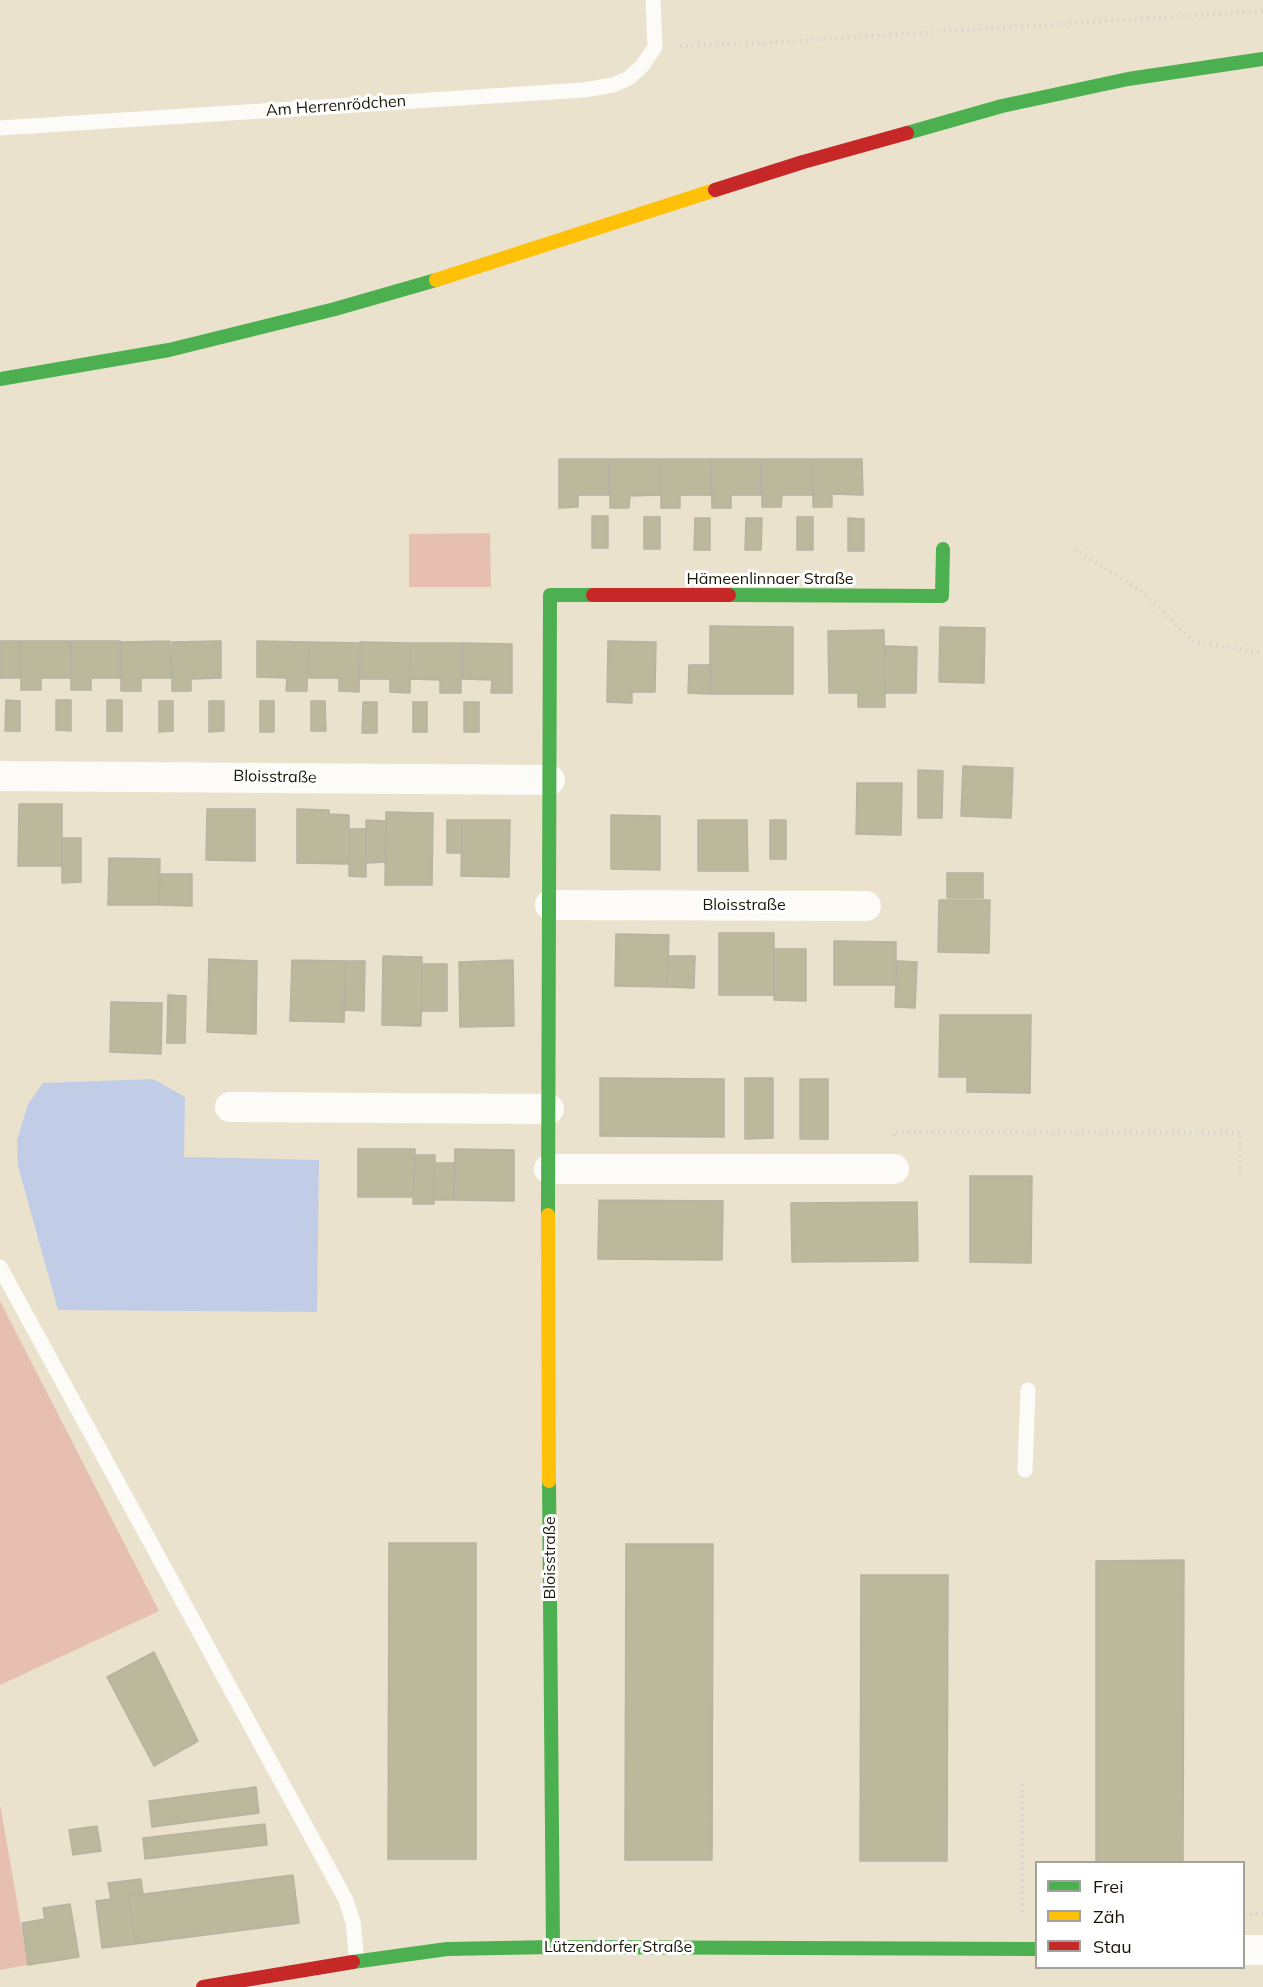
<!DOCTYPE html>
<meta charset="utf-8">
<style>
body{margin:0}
#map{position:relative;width:1263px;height:1987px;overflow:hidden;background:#eae2cd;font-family:Mulish,sans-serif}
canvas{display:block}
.legend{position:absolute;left:1035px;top:1861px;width:210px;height:108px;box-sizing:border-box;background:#fff;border:2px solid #a3a19b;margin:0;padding:8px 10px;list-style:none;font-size:18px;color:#1a1506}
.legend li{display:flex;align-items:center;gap:12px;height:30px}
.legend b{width:30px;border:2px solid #a3a19b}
</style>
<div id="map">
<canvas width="1263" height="1987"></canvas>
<ul class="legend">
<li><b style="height:8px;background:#4caf50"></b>Frei</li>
<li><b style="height:8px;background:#ffc107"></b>Zäh</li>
<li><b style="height:8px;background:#c62828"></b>Stau</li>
</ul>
</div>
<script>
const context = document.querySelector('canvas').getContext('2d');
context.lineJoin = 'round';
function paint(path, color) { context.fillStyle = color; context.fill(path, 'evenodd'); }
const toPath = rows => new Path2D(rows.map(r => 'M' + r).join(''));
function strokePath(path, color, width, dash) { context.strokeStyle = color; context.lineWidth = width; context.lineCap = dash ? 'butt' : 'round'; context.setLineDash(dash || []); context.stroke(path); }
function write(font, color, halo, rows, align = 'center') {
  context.font = font + ' Mulish,sans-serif'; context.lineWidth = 6; context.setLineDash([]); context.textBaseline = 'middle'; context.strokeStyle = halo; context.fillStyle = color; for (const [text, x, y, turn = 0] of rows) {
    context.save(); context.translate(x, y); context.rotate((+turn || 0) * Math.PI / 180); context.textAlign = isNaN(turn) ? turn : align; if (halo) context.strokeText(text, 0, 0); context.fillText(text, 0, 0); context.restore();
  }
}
paint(toPath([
 [490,533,491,587,409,587,409,534],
 [0,1301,159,1611,0,1685],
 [0,1804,28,1965,0,1970]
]), '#e7bfb0');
paint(toPath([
 [153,1079,185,1097,184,1157,319,1160,317,1312,58,1310,18,1166,17,1140,28,1104,43,1083]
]), '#c1cce7');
const building = toPath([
 [559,459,609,459,609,495,578,495,578,507,559,508,559,459],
 [610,459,660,459,660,495,630,496,629,508,610,508,610,459],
 [661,459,711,459,711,495,680,495,680,508,661,508,661,459],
 [711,459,761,459,761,495,731,495,731,508,712,508,711,459],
 [762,459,812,459,812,495,782,495,781,507,762,507,762,459],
 [813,459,862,459,863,495,832,494,832,507,813,507,813,459],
 [592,516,608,516,608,548,592,548,592,516],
 [644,517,660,517,660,549,644,549,644,517],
 [797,517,813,517,813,550,797,550,797,517],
 [695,518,710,518,710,550,694,550,695,518],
 [746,518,762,518,761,550,745,550,746,518],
 [848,518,864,519,864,551,848,551,848,518],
 [710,626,793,627,793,694,710,694,710,626],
 [940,627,985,628,984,683,939,682,940,627],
 [884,630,885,707,858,707,858,693,829,693,828,631,884,630],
 [0,641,20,641,20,678,0,678,0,641],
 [21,641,70,641,71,678,41,678,41,690,21,690,21,641],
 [71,641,120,641,120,678,91,678,91,690,71,690,71,641],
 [170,641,171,678,141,678,141,691,121,691,121,642,170,641],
 [221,641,221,678,191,679,191,691,172,691,172,642,221,641],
 [257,641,308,642,307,691,286,691,287,678,257,677,257,641],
 [608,641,656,642,655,692,632,692,632,703,607,702,608,641],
 [309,642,360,643,359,692,339,691,339,678,309,678,309,642],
 [360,642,411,643,410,693,390,692,390,679,360,679,360,642],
 [411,643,461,643,461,693,440,693,440,680,411,679,411,643],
 [462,643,512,644,512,693,491,693,492,680,462,679,462,643],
 [885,646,917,647,916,693,884,693,885,646],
 [689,665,711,665,710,694,688,693,689,665],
 [6,700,20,701,20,731,5,731,6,700],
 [56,700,71,700,71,731,56,730,56,700],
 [107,700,122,700,122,731,107,731,107,700],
 [159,701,173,701,173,731,159,732,159,701],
 [209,701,224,701,224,731,209,732,209,701],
 [260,701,274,701,274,732,260,732,260,701],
 [311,701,325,701,326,731,311,731,311,701],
 [363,702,377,702,377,733,362,733,363,702],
 [413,702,427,702,427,732,413,732,413,702],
 [464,702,479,702,479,732,464,732,464,702],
 [963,766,1013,768,1011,818,961,816,963,766],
 [918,770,943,771,942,818,918,818,918,770],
 [857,783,902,783,901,835,856,834,857,783],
 [19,804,62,804,62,866,18,866,19,804],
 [207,809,255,809,255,861,206,860,207,809],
 [297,809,329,810,329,814,349,815,349,864,297,863,297,809],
 [386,812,433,813,432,885,385,885,386,812],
 [611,815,660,816,660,870,611,869,611,815],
 [366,820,386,821,386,862,366,863,366,820],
 [447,820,462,820,462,853,447,853,447,820],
 [462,820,510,820,509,877,461,876,462,820],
 [698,820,747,820,748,871,698,871,698,820],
 [770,820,786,820,786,859,770,859,770,820],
 [349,829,366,829,366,877,349,876,349,829],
 [62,838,81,838,81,882,62,883,62,838],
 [109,858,160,859,159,905,108,905,109,858],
 [947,873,983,873,983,898,947,898,947,873],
 [160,874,192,874,192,906,159,905,160,874],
 [939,900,990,900,989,953,938,952,939,900],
 [719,933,774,933,774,995,719,995,719,933],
 [616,934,669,935,667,987,615,986,616,934],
 [834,941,896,942,896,985,834,985,834,941],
 [774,949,806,949,806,1001,774,1000,774,949],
 [383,956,422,957,421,1026,382,1025,383,956],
 [668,956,695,956,694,988,667,987,668,956],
 [209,959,257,961,256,1034,207,1032,209,959],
 [292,960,346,961,344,1022,290,1021,292,960],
 [513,960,514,1026,460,1027,459,962,513,960],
 [346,961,365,961,364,1011,344,1010,346,961],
 [897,961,917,962,915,1008,895,1007,897,961],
 [422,964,447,964,447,1011,421,1011,422,964],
 [168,995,186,996,185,1043,167,1043,168,995],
 [111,1002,162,1003,161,1054,110,1052,111,1002],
 [940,1015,1031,1015,1030,1093,967,1092,967,1077,939,1077,940,1015],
 [600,1078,724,1079,724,1137,600,1136,600,1078],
 [745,1078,773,1078,773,1138,745,1139,745,1078],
 [800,1079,828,1079,828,1139,800,1139,800,1079],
 [358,1149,415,1149,413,1197,358,1197,358,1149],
 [455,1149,514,1150,514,1201,454,1200,455,1149],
 [415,1155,435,1155,434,1204,413,1204,415,1155],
 [435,1163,454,1163,454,1200,435,1200,435,1163],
 [970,1176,1032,1176,1031,1263,970,1262,970,1176],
 [599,1200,723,1201,722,1260,598,1259,599,1200],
 [917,1202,918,1261,792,1262,791,1203,917,1202],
 [389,1543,476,1543,476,1859,388,1859,389,1543],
 [626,1544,713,1544,712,1860,625,1860,626,1544],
 [1184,1560,1183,1862,1096,1862,1096,1561,1184,1560],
 [861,1575,948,1575,947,1861,860,1861,861,1575],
 [154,1652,198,1741,154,1766,107,1677,154,1652],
 [256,1787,259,1813,152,1827,149,1801,256,1787],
 [265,1824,267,1845,145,1859,143,1838,265,1824],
 [97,1826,101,1851,73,1855,69,1830,97,1826],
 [293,1875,299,1923,135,1944,129,1896,293,1875],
 [141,1879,143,1894,129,1896,135,1944,102,1948,96,1901,111,1899,108,1883,141,1879],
 [70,1904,79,1957,28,1965,22,1923,45,1919,43,1908,70,1904]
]);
paint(building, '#bbb89c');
strokePath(building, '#b6b3a2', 1.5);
strokePath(toPath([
 [680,46,759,43,1263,11],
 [1075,549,1142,592,1194,642,1263,653],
 [894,1136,894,1132,1240,1133,1240,1176],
 [1022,1784,1022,1915],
 [1244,1914,1263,1914]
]), '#d7d4ce', 4, [1.5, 4.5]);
strokePath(toPath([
 [0,128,583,90,613,85,629,78,642,66,655,47,653,0],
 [0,1267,346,1900,353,1922,357,1961],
 [1025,1470,1028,1390]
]), '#fcfbf8', 15);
strokePath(toPath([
 [0,776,550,780],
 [550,905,866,906],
 [230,1107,549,1109],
 [549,1169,894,1169],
 [1244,1950,1263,1950]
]), '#fcfbf8', 30);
strokePath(toPath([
 [907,133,1002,106,1128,79,1263,59],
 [0,379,169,350,335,309,436,280],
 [729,595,942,596,943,549],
 [548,1215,550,595,593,595],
 [549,1481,553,1947],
 [353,1962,447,1949,553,1947,1036,1949]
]), '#4caf50', 14);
strokePath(toPath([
 [436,280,715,190],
 [548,1215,549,1481]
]), '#ffc107', 14);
strokePath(toPath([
 [715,190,803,162,907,133],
 [593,595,729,595],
 [203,1987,353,1962]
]), '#c62828', 14);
write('16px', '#1a1506', '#fff', [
 ["Am Herrenrödchen",336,106,-4],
 ["Hämeenlinnaer Straße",770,579],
 ["Bloisstraße",275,777,1],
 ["Bloisstraße",744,905],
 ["Bloisstraße",550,1558,-90],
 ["Lützendorfer Straße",618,1947]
]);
</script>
